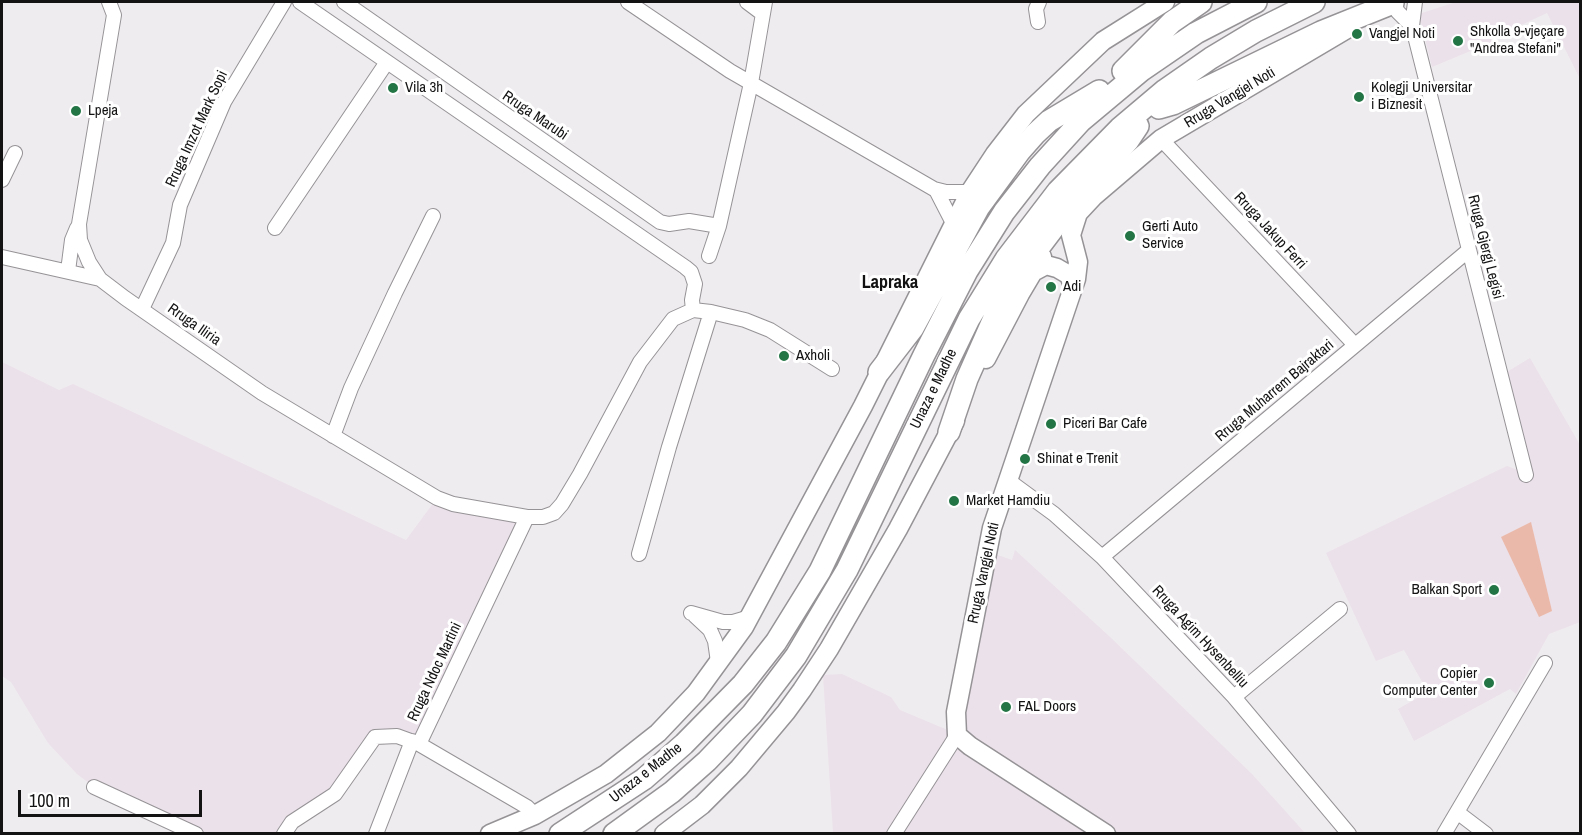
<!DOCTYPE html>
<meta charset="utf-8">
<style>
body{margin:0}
#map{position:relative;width:1582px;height:835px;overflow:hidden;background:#efecef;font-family:"Archivo Narrow",sans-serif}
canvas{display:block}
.frame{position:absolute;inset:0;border:3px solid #141314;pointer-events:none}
.scale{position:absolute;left:18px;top:790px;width:184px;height:27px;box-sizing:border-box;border:3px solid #141314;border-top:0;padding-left:8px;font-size:18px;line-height:21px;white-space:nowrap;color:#141314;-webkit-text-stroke:4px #fff;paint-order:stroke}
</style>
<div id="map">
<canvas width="1582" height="835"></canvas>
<div class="frame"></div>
<div class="scale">100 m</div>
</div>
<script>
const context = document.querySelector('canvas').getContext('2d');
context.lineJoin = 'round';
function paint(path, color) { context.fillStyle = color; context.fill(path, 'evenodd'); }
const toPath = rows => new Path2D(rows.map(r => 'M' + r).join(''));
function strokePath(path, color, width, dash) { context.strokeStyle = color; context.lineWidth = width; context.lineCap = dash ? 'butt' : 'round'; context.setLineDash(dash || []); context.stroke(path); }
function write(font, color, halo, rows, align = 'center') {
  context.font = font + ' "Archivo Narrow",sans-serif'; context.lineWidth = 6; context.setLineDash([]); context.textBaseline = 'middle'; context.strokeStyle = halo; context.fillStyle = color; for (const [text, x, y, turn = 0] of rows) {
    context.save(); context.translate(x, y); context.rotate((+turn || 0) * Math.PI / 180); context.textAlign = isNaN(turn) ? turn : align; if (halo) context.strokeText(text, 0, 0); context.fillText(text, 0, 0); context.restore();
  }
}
paint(toPath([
 [1456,2,1580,2,1580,79,1547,13,1491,39,1492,42,1432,67,1419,14],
 [1530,358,1580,445,1580,622,1549,634,1516,694,1510,689,1414,741,1398,709,1428,692,1404,650,1376,661,1326,553,1507,466,1518,470,1505,373],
 [2,362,59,390,73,384,406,540,437,498,527,517,419,744,375,737,335,794,284,833,196,833,94,787,77,774,48,743,11,682,2,676],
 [1015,550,1109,636,1252,774,1305,833,833,833,823,675,842,674,891,697,900,710,957,734,992,553,1012,560]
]), '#ebe1ea');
paint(toPath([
 [1531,522,1552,611,1539,617,1501,537]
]), '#ebb9a9');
const minor = toPath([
 [109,2,114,15,79,224,80,240,89,262,100,279,125,298,262,393,437,498,453,504,527,517,543,517,554,513,562,504,580,474,640,362,673,319,693,310,711,312,745,320,770,330,832,369],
 [300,2,685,267,691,272,695,284,692,300,693,310],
 [344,2,660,222,669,224,689,221,719,226],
 [628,2,730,71,934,189,946,192,970,192],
 [747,2,763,14],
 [1393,3,1398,12,1412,26,1415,36,1526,475],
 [1038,22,1036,9,1039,2],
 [1412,26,1415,2],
 [1161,139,1355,345],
 [2,180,15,153],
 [936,190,953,223],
 [275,228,387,62],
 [709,256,719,226,751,83,765,2],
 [2,257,100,279],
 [68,271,72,240,77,228],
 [142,309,173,243,180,205,224,102,284,2],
 [333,436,351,388,395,293,433,216],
 [1009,481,1054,514,1102,557,1234,697,1349,834],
 [639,554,669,447,711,312],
 [1102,557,1469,250],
 [691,613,723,622,733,622,750,617],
 [695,616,710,630,715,641,718,662],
 [1234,697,1340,609],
 [419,744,527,517],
 [94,787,196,834],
 [1457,812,1486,834],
 [284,834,292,822,335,794,375,737,397,736,419,744,527,807,535,815],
 [376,834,412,741],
 [894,834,957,735],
 [1444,834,1545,663]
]);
const major = toPath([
 [1079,212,1093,197,1161,139,1347,29],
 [1078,213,1071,235,1078,262,1076,279,992,528,956,712,957,735,970,746,1106,834],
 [1033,272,1046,265,1057,268,1069,275,1073,286],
 [986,359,1020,294,1042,257],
 [490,834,535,815,606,774,658,733,696,693,744,627,863,406,970,192,995,154,1026,114,1103,41,1165,2],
 [664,834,702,805,739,768,786,712,802,690,829,649,898,529,955,421]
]);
const highway = toPath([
 [1123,71,1172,22,1201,2],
 [1159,108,1173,104,1321,32,1393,3],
 [879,372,913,328,979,207,1020,151,1035,134,1049,121,1099,91],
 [949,432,967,379,1006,291,1059,221,1128,141,1138,126],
 [560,834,644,779,684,744,743,684,776,642,820,571,924,355,967,271,1004,212,1040,166,1081,121,1142,70,1196,33,1256,2],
 [614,834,672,792,707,761,752,714,796,656,847,570,969,319,1006,259,1058,191,1120,128,1165,90,1211,58,1256,31,1314,2]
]);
strokePath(minor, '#969396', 16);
strokePath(major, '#969396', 21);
strokePath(highway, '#969396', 24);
strokePath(minor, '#fff', 14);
strokePath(major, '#fff', 18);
strokePath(highway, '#fff', 21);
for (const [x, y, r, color] of [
 [1357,34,6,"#237546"],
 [1458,41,6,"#237546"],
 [393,88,6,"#237546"],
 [1359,97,6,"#237546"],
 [76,111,6,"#237546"],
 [1130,236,6,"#237546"],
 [1051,287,6,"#237546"],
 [784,356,6,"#237546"],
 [1051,424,6,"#237546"],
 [1025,459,6,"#237546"],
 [954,501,6,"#237546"],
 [1494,590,6,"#237546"],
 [1489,683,6,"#237546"],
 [1006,707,6,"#237546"]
]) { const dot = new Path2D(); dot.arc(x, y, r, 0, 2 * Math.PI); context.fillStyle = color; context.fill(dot); strokePath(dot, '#fff', 2); }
write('15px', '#141314', '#fff', [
 ["Shkolla 9-vjeçare",1470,32],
 ["\"Andrea Stefani\"",1470,49],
 ["Vangjel Noti",1369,34],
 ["Vila 3h",405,88],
 ["Kolegji Universitar",1371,88],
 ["i Biznesit",1371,105],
 ["Lpeja",88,111],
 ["Gerti Auto",1142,227],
 ["Service",1142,244],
 ["Adi",1063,287],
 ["Axholi",796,356],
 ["Piceri Bar Cafe",1063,424],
 ["Shinat e Trenit",1037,459],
 ["Market Hamdiu",966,501],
 ["Balkan Sport",1482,590,"right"],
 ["Copier",1477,674,"right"],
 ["Computer Center",1477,691,"right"],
 ["FAL Doors",1018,707]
], 'left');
write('15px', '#141314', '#fff', [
 ["Rruga Vangjel Noti",1230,98,-31],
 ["Rruga Marubi",535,116,34],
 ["Rruga Imzot Mark Sopi",197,129,-65],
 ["Rruga Jakup Ferri",1270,231,47],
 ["Rruga Gjergj Legisi",1485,247,76],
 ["Rruga Iliria",194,325,35],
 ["Unaza e Madhe",934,389,-64],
 ["Rruga Muharrem Bajraktari",1275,391,-40],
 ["Rruga Vangjel Noti",984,573,-78],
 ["Rruga Agim Hysenbelliu",1200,637,47],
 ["Rruga Ndoc Martini",435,672,-65],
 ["Unaza e Madhe",646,773,-38]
]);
write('bold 18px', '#141314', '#fff', [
 ["Lapraka",890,283]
]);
</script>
